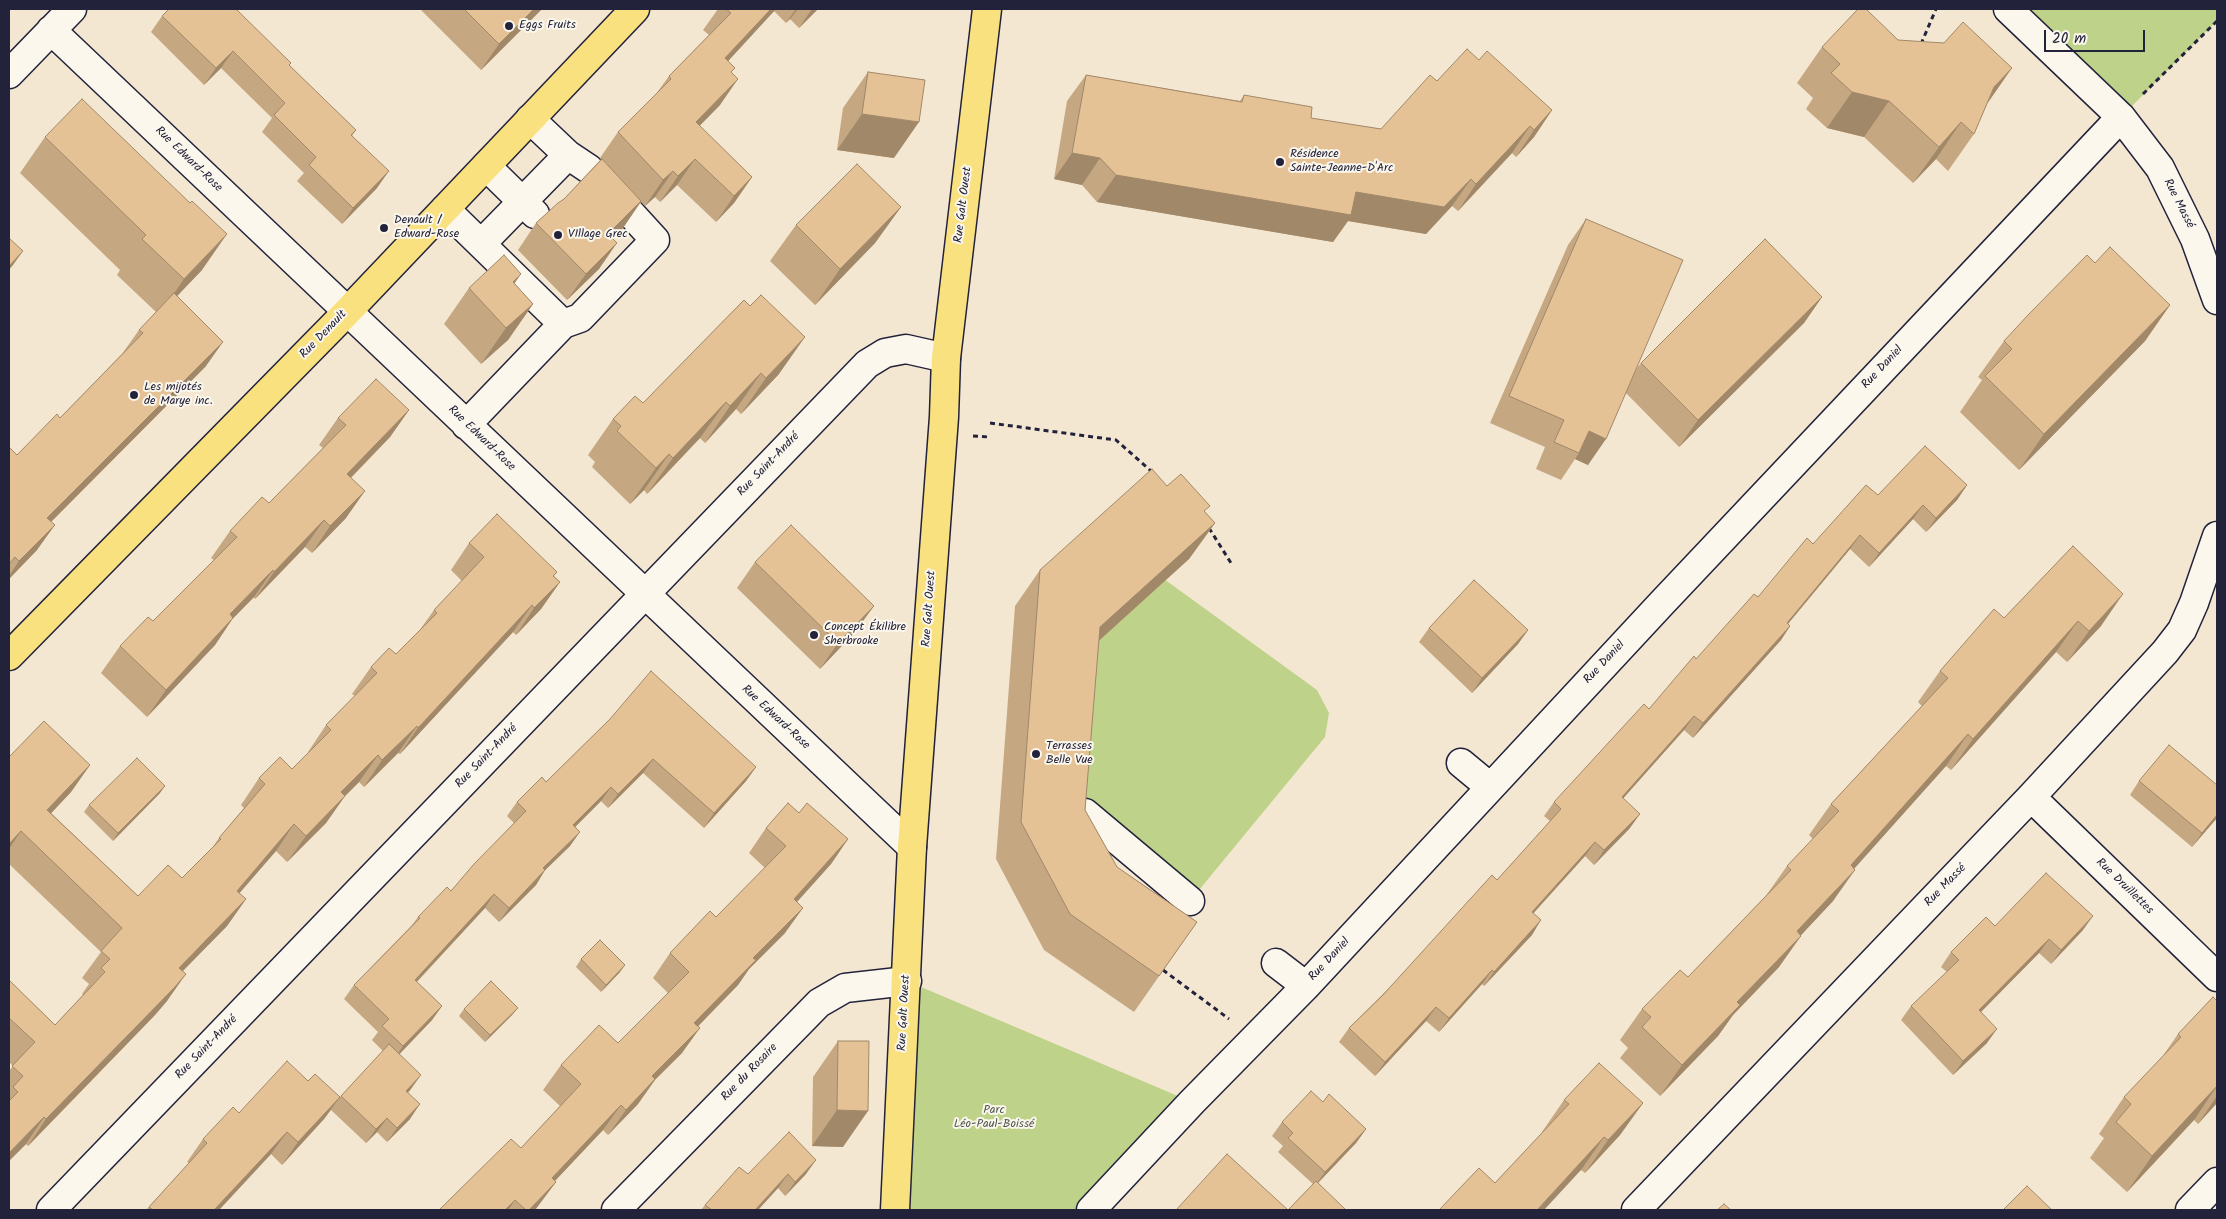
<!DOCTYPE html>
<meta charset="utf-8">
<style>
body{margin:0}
#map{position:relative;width:2226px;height:1219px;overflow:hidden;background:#f4e7d2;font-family:Kalam,sans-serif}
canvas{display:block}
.frame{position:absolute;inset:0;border:10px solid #22223b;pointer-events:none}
.scale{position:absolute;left:2044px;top:30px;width:101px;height:22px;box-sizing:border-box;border:2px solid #22223b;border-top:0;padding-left:6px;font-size:15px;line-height:18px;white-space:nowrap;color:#22223b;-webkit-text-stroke:4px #fbf7ec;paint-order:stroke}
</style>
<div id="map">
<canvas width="2226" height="1219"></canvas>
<div class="frame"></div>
<div class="scale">20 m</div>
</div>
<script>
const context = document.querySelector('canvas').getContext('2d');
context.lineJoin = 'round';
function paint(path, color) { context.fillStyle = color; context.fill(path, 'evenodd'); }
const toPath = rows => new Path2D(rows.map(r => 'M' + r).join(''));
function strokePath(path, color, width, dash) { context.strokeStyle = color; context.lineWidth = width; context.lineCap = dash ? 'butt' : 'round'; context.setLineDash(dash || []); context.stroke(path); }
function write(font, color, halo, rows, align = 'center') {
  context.font = font + ' Kalam,sans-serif'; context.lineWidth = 4; context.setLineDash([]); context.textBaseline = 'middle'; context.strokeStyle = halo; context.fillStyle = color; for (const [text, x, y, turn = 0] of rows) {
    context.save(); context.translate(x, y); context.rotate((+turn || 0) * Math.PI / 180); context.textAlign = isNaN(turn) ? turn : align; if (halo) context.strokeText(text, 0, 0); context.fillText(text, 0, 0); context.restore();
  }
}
paint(toPath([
 [2008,9,2217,9,2217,21,2121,117],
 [1164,579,1317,690,1329,713,1325,737,1190,901,1085,813,1089,647],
 [907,981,1192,1102,1091,1210,895,1210]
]), '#bed389');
const minor = toPath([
 [2008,9,2121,117,2160,168,2195,239,2217,300],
 [51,30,912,847],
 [9,74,72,9],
 [530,119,568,155,589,169,603,183,655,240,580,318,563,324],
 [486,166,535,214],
 [445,209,563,324,466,425],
 [481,244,568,155],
 [1461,763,1490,787],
 [2031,797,2217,977],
 [1085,813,1190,901],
 [1276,963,1306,986],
 [51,1210,867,364,885,353,906,349,946,358],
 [616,1210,819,1003,845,988,907,981],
 [1091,1210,1192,1102,1306,986,1661,604,2121,117],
 [1636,1210,2031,797,2165,652,2182,630,2194,603,2217,536],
 [2190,1210,2217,1182]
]);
const major = toPath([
 [9,656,347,312,635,9],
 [895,1210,912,847,944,417,946,358,987,9]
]);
strokePath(minor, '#22223b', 31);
strokePath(major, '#22223b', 31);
strokePath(toPath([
 [1921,44,1936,9],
 [2143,94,2217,21],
 [990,423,1116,440,1151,471],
 [973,436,989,437],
 [1209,528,1231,563],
 [1163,970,1229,1019]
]), '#22223b', 3, [5, 4]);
strokePath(minor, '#fbf7ec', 28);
strokePath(major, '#fae180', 28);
paint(toPath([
 [420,9,542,9,481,70],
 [718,9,818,9,799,28,790,19,786,23,774,11,728,61,732,73,720,105,699,126,752,177,734,203,716,222,677,185,660,202,655,197,645,206,641,202,623,228,612,238,599,269,567,300,518,250,536,223,564,199,601,159,600,158,618,132,656,94,669,76,709,35,703,30],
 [162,16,289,66,356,130,352,136,377,188,342,224,297,181,304,173,262,132,272,118,221,68,204,85,151,32],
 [1898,40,1987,104,1974,134,1948,171,1936,159,1913,183,1864,137,1827,128,1806,109,1813,98,1797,83,1822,47],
 [1479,60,1552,110,1534,137,1516,157,1512,153,1458,211,1452,206,1426,234,1348,221,1333,242,1097,202,1082,185,1054,179,1067,101,1086,75,1240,101,1244,95,1311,118,1381,129,1437,81],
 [868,72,894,158,837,150,843,108],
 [45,137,202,270,177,296,206,366,51,522,37,550,9,579,9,447,17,455,60,418,122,354,139,330,156,312,117,275,120,270,20,173],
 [901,207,875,243,815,305,770,261,796,225],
 [1586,219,1636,369,1641,363,1822,297,1804,323,1679,447,1626,393,1588,465,1575,459,1561,480,1536,469,1545,447,1490,423,1568,245],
 [2095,263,2170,305,2145,341,2019,470,1960,412,1982,380,1978,377,2004,341],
 [515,284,533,304,508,340,481,364,444,324,469,288],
 [744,300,779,374,741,414,736,409,705,443,700,438,647,494,644,490,630,504,592,467,595,462,588,455,613,419,643,403],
 [409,410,390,437,351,478,346,518,312,553,305,547,255,599,254,597,233,618,215,645,147,717,101,673,120,646,153,621,214,560,211,558,230,531,269,503,323,448,319,445,338,418],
 [1967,485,1957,500,1926,532,1913,519,1869,567,1850,549,1788,624,1790,626,1781,640,1693,738,1684,730,1623,798,1630,828,1594,865,1585,856,1533,913,1532,935,1484,986,1482,984,1439,1032,1426,1021,1375,1076,1339,1042,1349,1028,1497,880,1550,821,1544,816,1554,802,1649,709,1696,659,1758,597,1813,544,1878,495],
 [1167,486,1205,512,1215,523,1189,559,1099,641,1085,810,1117,867,1197,922,1134,1012,1044,950,996,859,1015,606,1040,570],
 [469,543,557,572,554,576,560,582,541,609,516,635,513,632,400,754,398,753,364,787,359,782,345,796,326,823,287,862,276,851,239,893,246,899,227,926,183,971,167,1001,155,1015,28,1146,26,1144,9,1161,9,1071,13,1066,9,1062,9,980,55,1025,83,995,82,994,89,984,82,978,101,952,9,864,9,757,90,765,71,792,51,813,138,896,182,878,212,848,219,838,244,808,241,805,259,778,292,769,309,753,308,752,326,725,355,696,352,694,371,667,396,654,419,631,434,610,462,581,451,570],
 [2073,546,2101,626,2067,662,2056,652,1951,770,1946,766,1854,868,1833,901,1801,935,1779,967,1733,1015,1718,1036,1660,1096,1620,1058,1628,1048,1620,1040,1642,1009,1688,977,1765,897,1787,866,1813,839,1809,835,1831,804,1922,706,1918,702,1940,671,2004,618],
 [755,562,855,632,820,669,737,588],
 [1429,628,1528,630,1518,644,1472,693,1419,642],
 [610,719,756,767,746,781,704,828,643,773,608,808,601,801,575,827,570,846,545,870,536,885,499,922,485,908,417,982,442,1006,432,1020,399,1054,411,1089,408,1093,410,1119,387,1142,377,1132,366,1143,331,1110,324,1119,282,1165,271,1154,219,1210,146,1210,189,1163,187,1162,203,1139,308,1081,340,1097,383,1051,372,1040,378,1032,344,999,354,985,412,925,418,917,451,891,514,823,507,816,517,802,546,782],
 [2139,781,2217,785,2217,818,2192,847,2130,795],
 [160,793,113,841,84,812,89,805],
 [799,813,848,839,831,864,797,902,785,933,749,969,738,985,698,1026,682,1053,654,1080,638,1104,608,1135,603,1130,555,1181,556,1182,535,1210,439,1210,521,1148,560,1106,543,1090,561,1065,618,1043,668,993,653,978,670,953,716,917,765,868,749,853,766,828],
 [2083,930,2051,964,2039,953,1981,1012,1987,1043,1953,1075,1901,1020,1911,1006,1947,972,1941,967,1951,952],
 [581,959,620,972,601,992,576,967],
 [2217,1001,2217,1103,2198,1124,2194,1120,2127,1192,2090,1158,2104,1138,2099,1134,2124,1097,2160,1060,2178,1034],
 [518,1008,512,1015,485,1042,459,1016,464,1009],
 [838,1041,843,1147,812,1146,813,1077],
 [1564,1100,1643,1103,1620,1135,1585,1173,1581,1170,1495,1183,1542,1133,1542,1132],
 [1323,1102,1366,1129,1356,1143,1318,1183,1288,1210,1313,1184,1278,1152,1283,1146,1272,1136,1282,1122],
 [748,1174,806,1174,785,1196,778,1188,758,1210,701,1210,705,1205]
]), '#c5a781');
paint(toPath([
 [534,9,542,9,481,70,499,44],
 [771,9,776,9,707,84,725,58],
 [796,9,798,9,790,19,786,23],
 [812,9,818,9,799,28],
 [233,51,221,68,204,85,216,68],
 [2012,68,1987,104,1994,87],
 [738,79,720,105,678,148,696,122],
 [1852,92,1889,101,1864,137,1827,128],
 [1552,110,1534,137,1516,157,1534,130],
 [862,114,919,122,894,158,837,150],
 [1961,122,1936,159,1913,183,1939,147],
 [1530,126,1512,153,1458,211,1476,184],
 [1072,153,1100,158,1082,185,1054,179],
 [695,159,677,185,660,202,678,176],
 [389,171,377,188,342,224,353,208],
 [673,171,655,197,645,206,663,180],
 [1116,175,1356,192,1471,179,1452,206,1426,234,1348,221,1333,242,1097,202],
 [752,177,734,203,716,222,734,196],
 [641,201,623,228,590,260,608,234],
 [901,207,875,243,815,305,840,269],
 [227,234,202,270,159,315,184,279],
 [617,243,599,269,567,300,586,274],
 [23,251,13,265,9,270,9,266],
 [521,274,496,310,513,282],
 [1822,297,1804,323,1679,447,1698,420],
 [533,304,508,340,481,364,506,328],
 [2170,305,2145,341,2019,470,2044,434],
 [805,337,779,374,741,414,766,378],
 [223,342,206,366,30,543,47,518],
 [761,373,736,409,705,443,730,406],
 [726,402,700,438,647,494,673,458],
 [409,410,390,437,328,501,347,474],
 [1589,431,1606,439,1588,465,1575,459,1579,453],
 [669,454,644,490,630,504,656,468],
 [1967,485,1957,500,1926,532,1936,518],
 [365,491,346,518,312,553,330,526],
 [1923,505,1913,519,1869,567,1879,553],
 [324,520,305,547,255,599,274,572],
 [1215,523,1189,559,1074,663,1100,627],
 [55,525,37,550,9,579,9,576,19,561],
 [1860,535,1850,549,1777,637,1787,623],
 [273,570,254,597,211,641,230,614],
 [560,582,541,609,516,635,534,608],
 [2123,594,2101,626,2067,662,2089,631],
 [532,605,513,632,400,754,418,728],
 [874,606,855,632,820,669,838,643],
 [233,618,215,645,147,717,166,690],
 [2078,621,2056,652,1951,770,1973,739],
 [1790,626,1781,640,1693,738,1703,723],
 [1528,630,1518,644,1472,693,1482,678],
 [1694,716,1684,730,1612,811,1622,797],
 [417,726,398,753,364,787,382,760],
 [1968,734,1946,766,1829,897,1851,865],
 [378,755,359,782,345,796,326,823,287,862,306,836,341,792],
 [653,759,643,773,608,808,618,794],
 [90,765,71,792,29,837,47,810],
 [756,767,746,781,704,828,714,813],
 [165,786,160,793,113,841,118,833],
 [611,787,601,801,563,839,573,825],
 [1640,814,1630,828,1594,865,1604,850],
 [2217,815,2217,818,2192,847,2202,833],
 [294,824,276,851,218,918,237,891],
 [21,831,9,849,9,844],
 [580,832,570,846,533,882,543,868],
 [848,839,831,864,777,924,794,899],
 [1595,842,1585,856,1522,926,1532,912],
 [545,870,536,885,499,922,509,908],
 [1855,870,1833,901,1775,963,1797,931],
 [494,894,485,908,405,994,415,980],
 [246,899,227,926,160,994,179,968],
 [803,908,785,933,749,969,738,985,677,1048,694,1023,753,958],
 [2093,916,2083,930,2051,964,2061,950],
 [1541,920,1532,935,1484,986,1494,972],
 [1801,936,1779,967,1733,1015,1718,1036,1660,1096,1682,1065,1737,1002],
 [2049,939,2039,953,1969,1024,1979,1010],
 [625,965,620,972,601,992,606,985],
 [1492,970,1482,984,1439,1032,1449,1018],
 [186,974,167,1001,155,1015,28,1146,46,1119],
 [442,1006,432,1020,393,1061,403,1046],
 [1436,1007,1426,1021,1375,1076,1385,1062],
 [518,1008,512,1015,485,1042,490,1035],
 [700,1028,682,1053,655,1080,638,1104,608,1135,626,1110,652,1076],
 [1997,1029,1987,1043,1953,1075,1963,1061],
 [421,1075,411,1089,396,1105,406,1091],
 [2217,1086,2194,1120,2127,1192,2152,1156],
 [2217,1096,2217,1103,2198,1124],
 [340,1097,324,1119,282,1165,298,1142],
 [1643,1103,1620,1135,1585,1173,1608,1140],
 [420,1104,410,1119,387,1142,397,1128],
 [621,1105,603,1130,534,1203,552,1178],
 [837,1110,868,1111,843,1147,812,1146],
 [44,1117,26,1144,9,1161,9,1153],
 [387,1118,377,1132,366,1143,376,1129],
 [1366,1129,1356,1143,1315,1186,1325,1172],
 [287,1132,271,1154,219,1210,214,1210],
 [1604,1137,1581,1170,1544,1210,1537,1210],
 [816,1160,806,1174,785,1196,795,1182],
 [788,1174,778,1188,758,1210,755,1210],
 [556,1182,535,1210,529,1210],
 [515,1200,508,1210,505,1210]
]), '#a08869');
const building = toPath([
 [169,9,236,9,291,63,289,65,356,130,351,135,389,171,353,208,309,165,316,157,274,115,285,103,233,51,216,68,162,16,169,9],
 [464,9,534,9,499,44,464,9],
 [726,9,771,9,725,58,735,68,731,72,738,79,696,122,752,177,734,196,695,159,678,176,673,171,663,180,618,132,671,79,669,76,731,13,726,9],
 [1858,9,1866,9,1898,40,1944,43,1963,22,2012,68,1994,87,1974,134,1961,122,1939,147,1889,101,1852,92,1831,73,1840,64,1822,47,1858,9],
 [1467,49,1479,60,1487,51,1552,110,1534,130,1530,126,1476,184,1471,179,1444,207,1356,192,1351,215,1116,175,1100,158,1072,153,1086,75,1242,102,1244,95,1312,107,1311,118,1381,129,1430,75,1437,81,1467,49],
 [868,72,925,80,919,122,862,114,868,72],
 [82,99,190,203,192,201,227,234,184,279,142,239,146,235,45,137,82,99],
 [602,159,641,201,608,234,617,243,586,274,536,223,558,203,564,199,602,159],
 [857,164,901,207,840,269,796,225,857,164],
 [1586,219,1683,260,1606,439,1589,431,1579,453,1554,442,1564,420,1509,396,1586,219],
 [9,238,23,251,9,266,9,238],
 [1765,239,1822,297,1698,420,1641,363,1765,239],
 [2110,247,2170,305,2044,434,1985,376,2012,349,2004,341,2028,315,2087,255,2095,263,2110,247],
 [504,255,521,274,513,282,533,304,506,328,469,288,504,255],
 [174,293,223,342,47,518,55,525,19,561,15,557,9,564,9,447,17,455,57,414,60,418,143,333,139,330,174,293],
 [761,295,805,337,766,378,761,373,730,406,726,402,673,458,669,454,656,468,617,431,621,426,613,419,635,396,643,403,744,300,750,306,761,295],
 [376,379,409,410,347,474,365,491,330,526,324,520,274,572,273,570,230,614,233,618,166,690,120,646,148,617,153,621,237,537,230,531,262,497,269,503,346,425,338,418,376,379],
 [1925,446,1967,485,1936,518,1923,505,1879,553,1860,535,1787,623,1790,626,1703,723,1694,716,1622,797,1640,814,1604,850,1595,842,1532,912,1541,920,1494,972,1492,970,1449,1018,1436,1007,1385,1062,1349,1028,1382,996,1492,875,1497,880,1561,809,1554,802,1644,704,1649,709,1694,656,1696,659,1754,594,1758,597,1807,538,1813,544,1866,485,1878,495,1925,446],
 [1152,469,1167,486,1181,474,1210,506,1204,511,1215,523,1100,627,1085,810,1117,867,1197,922,1159,976,1070,914,1021,822,1040,570,1152,469],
 [497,514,557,572,553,576,560,582,534,608,532,605,418,728,417,726,382,760,378,755,341,792,345,796,306,836,294,824,237,891,246,899,179,968,186,974,174,988,46,1119,44,1117,9,1153,9,1101,18,1092,13,1087,23,1076,12,1066,35,1042,9,1018,9,980,55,1025,105,972,101,968,110,959,101,951,122,928,21,831,9,844,9,757,44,721,90,765,47,810,138,896,168,865,182,878,221,839,219,838,265,784,259,778,280,757,292,769,331,730,326,725,377,673,371,667,389,648,396,654,437,613,434,610,484,557,469,543,497,514],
 [791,525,874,606,838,643,755,562,791,525],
 [2073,546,2123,594,2089,631,2078,621,1973,739,1968,734,1851,865,1855,870,1797,931,1801,936,1737,1002,1740,1005,1682,1065,1642,1027,1651,1017,1642,1009,1680,970,1688,977,1791,870,1787,866,1839,811,1831,804,1948,678,1940,671,1994,609,2004,618,2073,546],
 [1474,580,1528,630,1482,678,1429,628,1474,580],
 [651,671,756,767,714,813,653,759,618,794,611,787,573,825,580,832,543,868,545,870,509,908,494,894,415,980,442,1006,403,1046,382,1026,389,1019,354,985,420,918,418,917,447,887,451,891,474,864,526,811,517,802,542,777,546,782,610,719,651,671],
 [2169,745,2217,785,2217,815,2202,833,2139,781,2169,745],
 [137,758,165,786,118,833,89,805,137,758],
 [788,803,799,813,807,803,848,839,794,899,803,908,753,958,756,960,694,1023,700,1028,652,1076,655,1079,626,1110,621,1105,552,1178,556,1182,529,1210,526,1210,515,1200,505,1210,439,1210,511,1139,521,1148,581,1084,561,1065,599,1025,618,1043,689,972,670,953,710,911,716,917,786,846,766,828,788,803],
 [2046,873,2093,916,2061,950,2049,939,1979,1010,1997,1029,1963,1061,1911,1006,1959,960,1951,952,1986,917,1995,926,2046,873],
 [600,940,625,965,606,985,581,959,600,940],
 [491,981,518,1008,490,1035,464,1009,491,981],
 [2213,997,2217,1001,2217,1086,2152,1156,2116,1122,2131,1104,2124,1097,2181,1037,2178,1034,2213,997],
 [838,1041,869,1041,868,1111,837,1110,838,1041],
 [389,1044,421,1075,406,1091,420,1104,397,1128,387,1118,376,1129,341,1096,389,1044],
 [287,1061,308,1081,315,1074,340,1097,298,1142,287,1132,214,1210,153,1210,149,1207,207,1143,203,1139,233,1107,239,1113,287,1061],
 [1599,1063,1643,1103,1608,1140,1604,1137,1537,1210,1439,1210,1479,1168,1495,1183,1569,1104,1564,1100,1599,1063],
 [1311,1091,1323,1102,1329,1094,1366,1129,1325,1172,1288,1138,1293,1133,1282,1122,1311,1091],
 [789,1132,816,1160,795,1182,788,1174,755,1210,712,1210,705,1205,739,1167,748,1174,789,1132],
 [1227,1154,1288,1210,1316,1181,1345,1209,1344,1210,1176,1210,1227,1154],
 [2027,1186,2052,1210,2003,1210,2027,1186],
 [1724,1204,1731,1210,1717,1210,1724,1204]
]);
paint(building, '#e5c296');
strokePath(building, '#a08869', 1);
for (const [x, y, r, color] of [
 [509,26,5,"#22223b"],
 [1280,162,5,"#22223b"],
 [384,228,5,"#22223b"],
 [558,235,5,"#22223b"],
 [134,395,5,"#22223b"],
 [814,635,5,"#22223b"],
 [1036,754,5,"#22223b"]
]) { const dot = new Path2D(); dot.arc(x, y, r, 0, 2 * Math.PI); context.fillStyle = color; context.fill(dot); strokePath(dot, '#fbf7ec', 2); }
write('12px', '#22223b', '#fbf7ec', [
 ["Eggs Fruits",519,26],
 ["Résidence",1290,155],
 ["Sainte-Jeanne-D'Arc",1290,169],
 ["Denault /",394,221],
 ["Edward-Rose",394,235],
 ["VIllage Grec",568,235],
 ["Les mijotés",144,388],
 ["de Marye inc.",144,402],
 ["Concept Ékilibre",824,628],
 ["Sherbrooke",824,642],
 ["Terrasses",1046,747],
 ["Belle Vue",1046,761]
], 'left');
write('12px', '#22223b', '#fbf7ec', [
 ["Rue Edward-Rose",188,160,44],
 ["Rue Massé",2178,204,63],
 ["Rue Galt Ouest",964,205,-83],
 ["Rue Denault",324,335,-46],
 ["Rue Daniel",1883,368,-47],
 ["Rue Edward-Rose",481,439,44],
 ["Rue Saint-André",769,465,-46],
 ["Rue Galt Ouest",930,609,-86],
 ["Rue Daniel",1605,663,-47],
 ["Rue Edward-Rose",775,718,43],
 ["Rue Saint-André",487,757,-46],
 ["Rue Massé",1946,886,-46],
 ["Rue Druillettes",2124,887,44],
 ["Rue Daniel",1330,960,-47],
 ["Rue Galt Ouest",905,1013,-87],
 ["Rue Saint-André",207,1048,-46],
 ["Rue du Rosaire",750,1073,-46]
]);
write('12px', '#515752', '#fbf7ec', [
 ["Parc",994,1111],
 ["Léo-Paul-Boissé",994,1125]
]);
</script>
